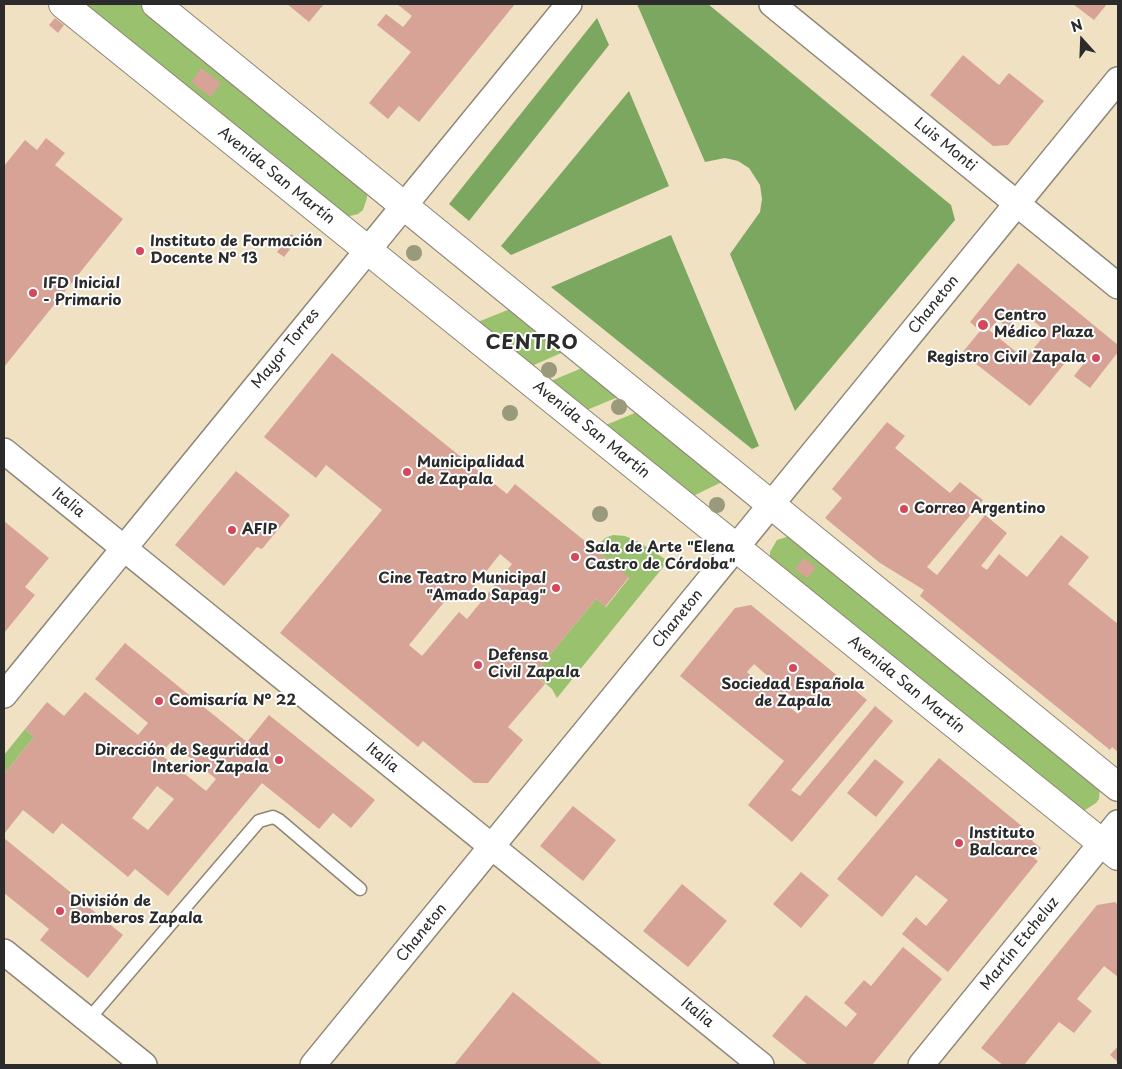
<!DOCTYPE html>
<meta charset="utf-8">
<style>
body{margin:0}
#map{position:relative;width:1122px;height:1069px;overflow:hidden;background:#f0e1c3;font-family:"Playpen Sans",sans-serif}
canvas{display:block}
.frame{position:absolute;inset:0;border:5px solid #2b2b2b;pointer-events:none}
.north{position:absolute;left:1057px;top:15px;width:50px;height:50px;-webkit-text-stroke:4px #fff;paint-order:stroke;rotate:340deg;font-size:14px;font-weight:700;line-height:20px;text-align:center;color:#2b2b2b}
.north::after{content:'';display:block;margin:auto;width:18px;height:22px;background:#2b2b2b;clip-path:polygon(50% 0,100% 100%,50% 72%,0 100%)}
</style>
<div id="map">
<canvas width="1122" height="1069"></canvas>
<div class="frame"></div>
<div class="north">N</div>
</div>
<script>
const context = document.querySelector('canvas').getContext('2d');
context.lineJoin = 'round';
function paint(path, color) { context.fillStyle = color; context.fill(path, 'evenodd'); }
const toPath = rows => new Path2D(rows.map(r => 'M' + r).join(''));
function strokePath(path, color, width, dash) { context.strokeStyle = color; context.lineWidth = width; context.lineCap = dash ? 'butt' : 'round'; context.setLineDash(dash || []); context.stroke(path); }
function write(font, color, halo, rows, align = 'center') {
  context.font = font + ' "Playpen Sans",sans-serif'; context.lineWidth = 4; context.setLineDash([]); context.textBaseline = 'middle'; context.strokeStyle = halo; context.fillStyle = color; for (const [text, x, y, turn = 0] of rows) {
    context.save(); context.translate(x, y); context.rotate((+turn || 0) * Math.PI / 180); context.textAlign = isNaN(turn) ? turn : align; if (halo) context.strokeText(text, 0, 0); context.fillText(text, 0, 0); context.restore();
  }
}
paint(toPath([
 [78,4,140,4,360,182,367,192,367,198,363,210,358,214,346,217],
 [515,307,568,350,527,368,473,324],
 [587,366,623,395,582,412,546,383],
 [642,410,728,479,689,498,601,427],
 [613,535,625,536,639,542,668,561,557,698,552,689,534,674,596,599,606,607,629,578,595,549,605,538],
 [790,536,1100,786,1099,799,1096,803,1085,810,1079,810,770,559,770,552,777,540],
 [25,729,34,737,4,774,4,755]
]), '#9ac16d');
paint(toPath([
 [637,4,708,4,951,205,955,220,795,411,730,254,760,212,762,199,760,185,749,168,738,161,725,158,705,162],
 [597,18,609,45,469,221,449,204],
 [629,91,669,186,511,255,501,246],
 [671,235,759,446,752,449,551,287]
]), '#7ba760');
paint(toPath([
 [287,4,324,4,309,22],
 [397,4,515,4,419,122,399,106,388,119,369,103,411,52,377,25,386,14,403,27,412,16],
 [1073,4,1107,4,1094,20],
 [55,18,64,25,58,33,49,25],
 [963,55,999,85,1009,73,1044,101,1008,145,993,146,930,95],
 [201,68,221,83,211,97,191,82],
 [46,138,65,153,55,165,123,219,4,367,4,166,25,140,37,150],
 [291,234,298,239,284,257,277,252],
 [1018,263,1118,345,1118,352,1090,388,1074,376,1084,363,1073,353,1030,406,962,353,980,331,970,322],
 [1021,311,1047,332,1025,359,989,330,998,320,1008,328],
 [332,353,507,494,515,484,629,577,605,607,596,599,534,674,545,684,508,727,523,740,488,783,474,783,423,741,418,747,280,633,382,510,326,465,316,478,264,437],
 [500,554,512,564,467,619,459,612,422,656,409,645,454,590,465,598],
 [887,422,905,436,895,448,950,493,960,482,983,500,927,567,937,575,985,515,1007,533,981,566,987,570,999,554,1027,577,1061,535,1089,557,1068,584,1118,624,1118,752,1112,747,1110,750,920,596,924,590,880,563,825,518,842,498,832,489],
 [236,471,290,515,262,549,257,547,224,586,175,545],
 [4,521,49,558,25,587,35,595,4,633],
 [804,558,816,568,807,578,795,569],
 [751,605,867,700,791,790,800,796,875,706,893,721,792,842,748,805,784,761,680,676,735,608],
 [754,664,770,678,763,686,747,672],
 [788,693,804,706,798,714,781,700],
 [125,643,247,742,269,715,375,800,351,828,333,813,319,829,262,783,168,896,135,869,128,877,62,823,53,834,23,810,4,834,4,774,34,737,25,729,47,702,64,716,85,692,138,735,148,723,95,679],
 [171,742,216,779,206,791,160,754],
 [157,786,174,799,148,830,132,818],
 [939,758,1035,837,1032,841,1041,848,1033,857,1038,861,948,972,902,934,916,917,926,926,948,900,916,875,882,917,837,879],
 [875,759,904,782,876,817,847,793],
 [573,806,616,840,583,881,540,846],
 [4,838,123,935,88,978,40,940,49,929,4,893],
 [801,872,829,895,801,928,773,904],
 [682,884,727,921,688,967,643,931],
 [1115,902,1118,905,1118,977,1104,966,1077,999,1092,1011,1074,1033,1059,1022,1024,1065,1003,1065,981,1048,1097,905],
 [903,947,942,979,872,1065,808,1065,772,1036,806,995,846,1027,857,1014,844,1003,864,980,871,986],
 [513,992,603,1065,454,1065],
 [1118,1046,1118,1062,1110,1055]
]), '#d7a396');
const lane = toPath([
 [88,1020,259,821,273,817,279,820,360,889]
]);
const street = toPath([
 [772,4,1118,286],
 [4,451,761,1065],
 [4,695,569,4],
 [4,952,144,1065],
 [313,1065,1118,80],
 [921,1065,1118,823]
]);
const secondary = toPath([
 [63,4,1118,856],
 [156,4,1118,787]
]);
strokePath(lane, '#8e8677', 15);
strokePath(street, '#8e8677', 28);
strokePath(secondary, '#8e8677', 30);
strokePath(lane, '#fff', 12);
strokePath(street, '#fff', 25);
strokePath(secondary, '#fff', 28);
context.fillStyle = '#999a7c';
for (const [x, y] of [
 [414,253],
 [549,370],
 [619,407],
 [510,413],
 [717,505],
 [600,514]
]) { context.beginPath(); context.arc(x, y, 8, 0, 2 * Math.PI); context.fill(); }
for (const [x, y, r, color] of [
 [140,251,5,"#d1495b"],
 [33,293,5,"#d1495b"],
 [983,325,6,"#d1495b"],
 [1096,358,5,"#d1495b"],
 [407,472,5,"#d1495b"],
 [904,509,5,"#d1495b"],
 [232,530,5,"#d1495b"],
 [575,557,5,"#d1495b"],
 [556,588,5,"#d1495b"],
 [478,665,5,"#d1495b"],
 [793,668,5,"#d1495b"],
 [159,701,5,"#d1495b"],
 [279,760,5,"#d1495b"],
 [959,843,5,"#d1495b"],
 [60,911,5,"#d1495b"]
]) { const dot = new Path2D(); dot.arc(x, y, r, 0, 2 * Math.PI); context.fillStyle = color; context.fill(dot); strokePath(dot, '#fff', 2); }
write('15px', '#2b2b2b', '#fff', [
 ["Luis Monti",945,145,39],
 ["Avenida San Martín",276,176,39],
 ["Chaneton",934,305,-51],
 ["Mayor Torres",286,349,-51],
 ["Avenida San Martín",591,430,39],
 ["Italia",68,503,39],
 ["Chaneton",678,619,-51],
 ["Avenida San Martín",906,685,39],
 ["Italia",382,758,39],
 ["Chaneton",422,933,-51],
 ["Martín Etcheluz",1020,944,-51],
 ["Italia",697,1013,39]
]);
write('bold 15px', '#2b2b2b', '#fff', [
 ["Instituto de Formación",150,242],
 ["Docente N° 13",150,259],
 ["IFD Inicial",43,284],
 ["- Primario",43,301],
 ["Centro",994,316],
 ["Médico Plaza",994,333],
 ["Registro Civil Zapala",1086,358,"right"],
 ["Municipalidad",417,463],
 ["de Zapala",417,480],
 ["Correo Argentino",914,509],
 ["AFIP",242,530],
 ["Sala de Arte \"Elena",585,548],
 ["Castro de Córdoba\"",585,565],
 ["Cine Teatro Municipal",546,579,"right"],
 ["\"Amado Sapag\"",546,596,"right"],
 ["Defensa",488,656],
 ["Civil Zapala",488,673],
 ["Sociedad Española",793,685,"center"],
 ["de Zapala",793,702,"center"],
 ["Comisaría N° 22",169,701],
 ["Dirección de Seguridad",269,751,"right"],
 ["Interior Zapala",269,768,"right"],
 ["Instituto",969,834],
 ["Balcarce",969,851],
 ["División de",70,902],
 ["Bomberos Zapala",70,919]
], 'left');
context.letterSpacing = '1px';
write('bold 20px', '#2b2b2b', '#fff', [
 ["CENTRO",532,343]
]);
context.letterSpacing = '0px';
</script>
